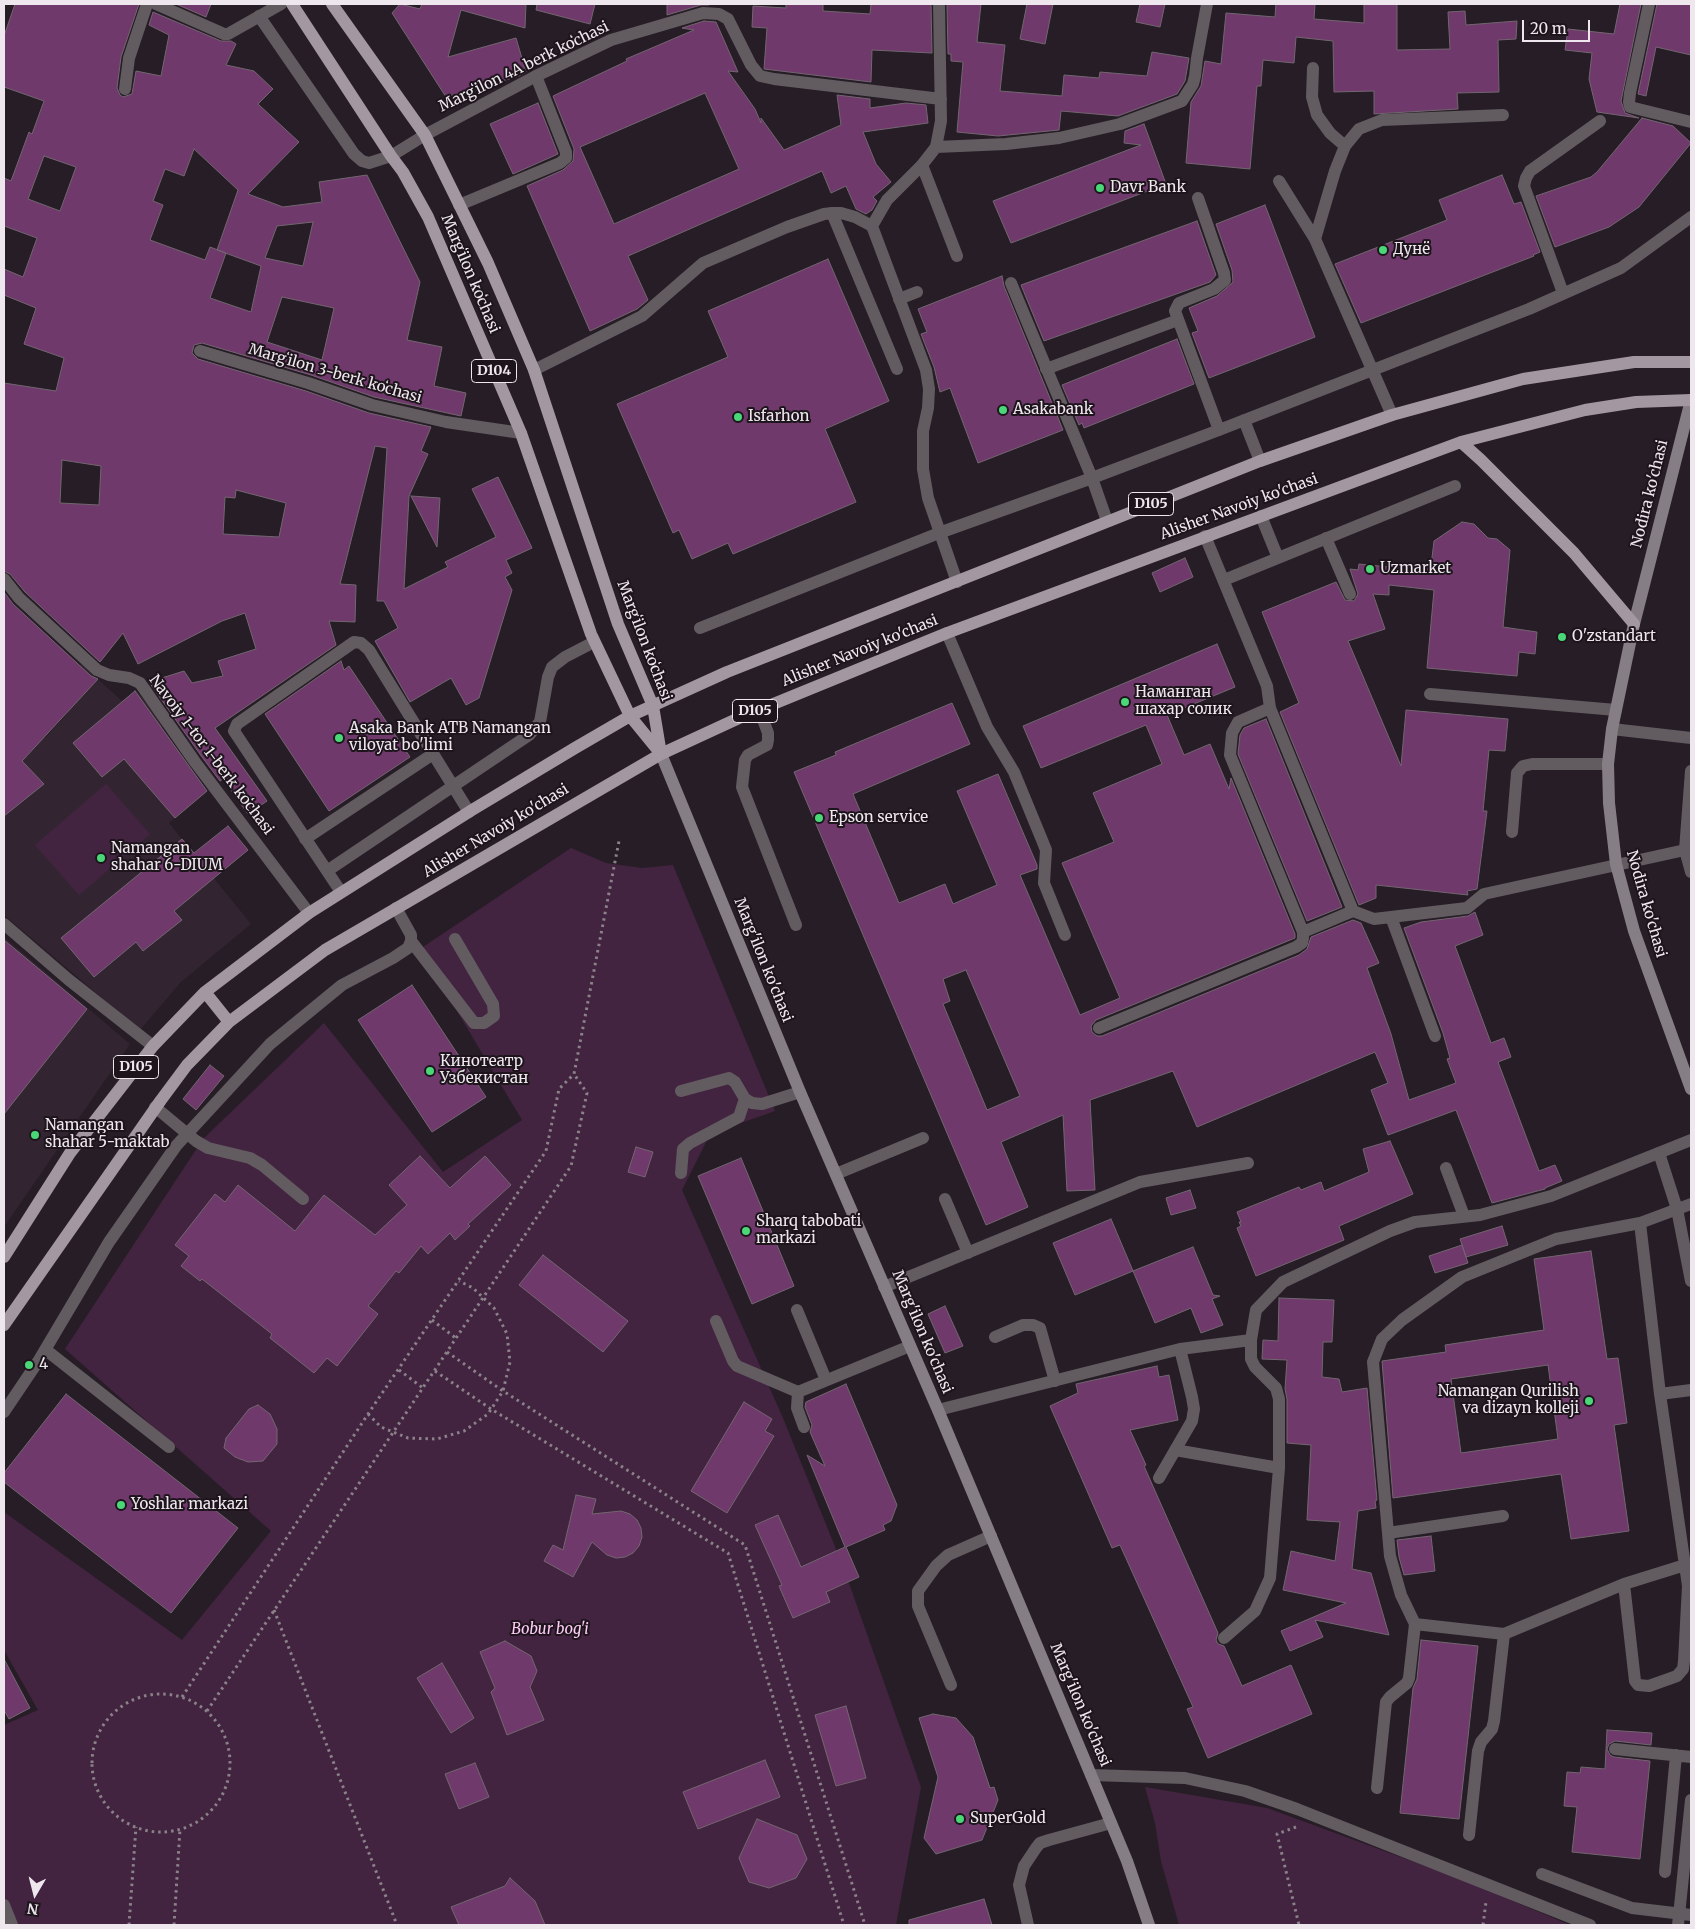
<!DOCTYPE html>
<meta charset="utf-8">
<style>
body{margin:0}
#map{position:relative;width:1695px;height:1929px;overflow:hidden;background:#271d26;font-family:Merriweather,serif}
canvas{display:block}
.frame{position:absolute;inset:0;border:5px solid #eee7ed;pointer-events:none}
.north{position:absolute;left:10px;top:1869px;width:50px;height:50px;-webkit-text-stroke:4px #1d141c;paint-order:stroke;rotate:188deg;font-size:14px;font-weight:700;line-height:20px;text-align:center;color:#eee7ed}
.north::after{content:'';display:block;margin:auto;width:18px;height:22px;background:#eee7ed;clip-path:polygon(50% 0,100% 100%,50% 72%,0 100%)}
.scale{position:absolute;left:1522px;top:20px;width:68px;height:22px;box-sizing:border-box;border:2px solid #eee7ed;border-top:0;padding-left:6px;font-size:15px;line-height:18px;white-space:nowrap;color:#eee7ed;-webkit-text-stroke:4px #1d141c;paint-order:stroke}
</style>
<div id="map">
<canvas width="1695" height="1929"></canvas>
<div class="frame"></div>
<div class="north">N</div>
<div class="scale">20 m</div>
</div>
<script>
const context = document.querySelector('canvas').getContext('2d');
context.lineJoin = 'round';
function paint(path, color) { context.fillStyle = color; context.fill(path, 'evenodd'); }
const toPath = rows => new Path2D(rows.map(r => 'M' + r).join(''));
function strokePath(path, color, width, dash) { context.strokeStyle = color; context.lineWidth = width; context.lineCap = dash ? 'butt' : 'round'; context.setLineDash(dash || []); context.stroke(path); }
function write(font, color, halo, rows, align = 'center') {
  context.font = font + ' Merriweather,serif'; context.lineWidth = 4; context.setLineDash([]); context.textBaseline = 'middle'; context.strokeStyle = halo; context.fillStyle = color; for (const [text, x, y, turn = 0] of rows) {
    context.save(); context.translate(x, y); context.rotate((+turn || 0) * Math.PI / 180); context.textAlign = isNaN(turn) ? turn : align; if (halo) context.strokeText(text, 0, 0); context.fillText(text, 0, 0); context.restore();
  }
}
paint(toPath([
 [81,664,122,701,136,690,165,725,155,733,206,792,169,823,251,924,181,982,140,1030,4,915,4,768,43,736,45,738,68,713,50,698],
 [4,937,130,1044,4,1227]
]), '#332431');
paint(toPath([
 [106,784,150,834,79,895,35,845],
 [571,848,606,863,642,868,673,865,775,1111,710,1134,682,1190,783,1418,844,1569,921,1787,896,1925,4,1925,4,1725,38,1710,4,1650,4,1512,182,1640,271,1531,65,1349,203,1139,324,1023,443,1172,522,1120,420,949],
 [1145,1787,1267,1808,1455,1877,1570,1925,1179,1925,1161,1861,1155,1823]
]), '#432440');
const building = toPath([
 [15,4,139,4,121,57,117,88,120,95,123,97,132,94,136,71,161,76,169,35,149,25,153,12,221,41,231,41,236,44,226,65,254,71,273,89,258,104,299,142,248,194,283,207,322,202,319,182,367,175,420,282,407,340,442,347,434,386,466,393,461,416,374,397,311,375,202,343,194,345,192,353,198,359,306,391,369,413,431,427,421,451,428,454,409,496,404,589,448,567,445,562,496,537,472,489,498,477,532,548,506,560,512,573,505,577,512,590,479,698,466,705,451,678,410,702,375,641,398,628,384,601,377,601,387,448,375,446,340,584,356,585,355,622,329,621,336,645,215,728,267,801,248,814,223,779,220,781,202,757,149,682,184,671,192,683,223,676,218,661,256,649,245,613,222,621,138,664,123,633,100,662,25,592,10,574,4,571,4,383,56,391,64,358,24,344,36,308,4,295,4,269,23,277,37,238,4,226,4,178,11,181,29,132,32,134,44,101,4,87,4,36,15,4],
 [194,149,238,190,217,250,261,266,251,312,210,298,226,253,210,247,205,260,150,240,163,205,153,201,165,169,184,176,194,149],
 [44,156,76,167,60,211,28,199,44,156],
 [313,222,303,266,265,258,277,226,313,222],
 [282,297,334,308,322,360,267,342,282,297],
 [62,460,101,466,99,505,60,503,62,460],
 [236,490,286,503,279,537,223,534,225,497,235,498,236,490],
 [176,4,211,4,206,17,176,4],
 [400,4,420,9,422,4,526,4,525,28,461,10,448,57,516,38,526,72,519,76,446,97,392,13,400,4],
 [537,4,595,4,590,24,536,10,537,4],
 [667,4,708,4,709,5,701,5,667,15,667,4],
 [786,4,823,4,823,11,870,14,871,4,931,4,932,53,872,50,871,82,764,69,767,28,752,27,753,6,786,8,786,4],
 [947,4,981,4,977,42,1005,45,1000,91,1062,96,1064,75,1099,78,1100,72,1147,76,1152,52,1189,58,1185,81,1177,94,1118,116,1061,111,1059,130,998,136,957,132,963,62,951,61,951,54,948,54,947,4],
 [1027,4,1053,4,1045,44,1020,39,1027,4],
 [1140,4,1165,4,1160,27,1136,22,1140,4],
 [1276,4,1315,4,1314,19,1364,23,1364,4,1397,4,1397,50,1450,49,1448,12,1465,11,1466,25,1517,21,1516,39,1498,40,1499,92,1457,93,1458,109,1374,114,1374,91,1334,92,1333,41,1296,37,1294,63,1263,60,1261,86,1257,86,1250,169,1186,163,1191,102,1201,86,1205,61,1221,64,1226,13,1275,17,1276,4],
 [1620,4,1641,4,1621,101,1625,113,1639,118,1597,112,1589,79,1592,53,1565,50,1568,29,1614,34,1620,4],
 [1657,4,1691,4,1691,55,1656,47,1646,96,1638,94,1657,4],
 [704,21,716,22,738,72,728,71,755,109,761,123,761,118,784,150,841,125,837,95,870,99,870,108,906,103,926,105,928,123,863,132,876,164,891,182,873,197,877,201,872,210,866,214,856,209,846,186,831,193,822,171,628,256,648,300,637,309,590,331,527,186,563,170,573,161,574,149,553,96,627,61,626,59,694,30,682,28,704,21],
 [705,93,739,169,614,224,580,147,705,93],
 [538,103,558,154,513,174,490,124,538,103],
 [1642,118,1673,126,1691,143,1639,207,1609,227,1555,247,1536,196,1591,177,1597,172,1642,118],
 [1144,124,1166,184,1011,243,993,201,1141,145,1124,143,1125,131,1144,124],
 [1502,175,1514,204,1521,202,1540,252,1533,255,1534,256,1361,323,1335,264,1447,220,1439,200,1502,175],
 [1265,205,1315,337,1209,378,1192,333,1198,331,1189,308,1217,296,1233,282,1232,270,1216,224,1265,205],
 [1197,221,1216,275,1210,282,1044,341,1021,285,1197,221],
 [828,259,889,401,825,429,856,502,733,554,728,543,692,559,679,530,673,533,617,404,728,357,708,311,828,259],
 [1002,276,1004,286,1063,430,978,463,950,388,940,392,934,367,921,334,927,332,918,309,1002,276],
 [1177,339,1194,384,1084,428,1082,423,1079,425,1062,385,1177,339],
 [411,496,440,498,437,547,411,496],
 [1462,522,1474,524,1488,538,1497,539,1510,550,1503,627,1537,632,1535,654,1519,652,1517,676,1427,668,1434,590,1389,585,1389,595,1373,594,1385,629,1348,641,1401,766,1406,710,1508,719,1505,751,1489,750,1483,811,1487,811,1477,889,1467,891,1468,895,1376,885,1376,898,1359,905,1280,712,1299,703,1262,612,1336,582,1345,600,1354,601,1358,594,1350,569,1358,570,1359,564,1389,567,1389,562,1431,566,1434,541,1462,522],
 [1185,558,1193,577,1160,592,1152,573,1185,558],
 [4,592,13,604,91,676,98,679,22,761,44,784,4,816,4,592],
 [1217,644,1235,687,1167,715,1184,755,1210,744,1229,789,1231,778,1295,934,1295,938,1096,1020,1091,1026,1092,1032,1097,1036,1102,1036,1299,955,1307,949,1311,937,1353,920,1361,923,1379,963,1367,968,1391,1034,1409,1100,1456,1083,1447,1059,1450,1058,1443,1033,1404,928,1421,922,1468,916,1475,912,1483,935,1455,946,1491,1043,1504,1038,1511,1057,1498,1062,1539,1171,1555,1165,1562,1181,1545,1188,1545,1189,1492,1203,1456,1110,1388,1135,1371,1090,1388,1083,1375,1052,1197,1127,1173,1071,1090,1100,1095,1190,1067,1191,1063,1115,1001,1142,1028,1207,986,1225,794,772,836,755,835,752,952,703,970,744,853,794,899,903,945,884,953,904,997,885,957,791,998,774,1037,865,1037,869,1020,875,1080,1015,1120,998,1062,863,1114,842,1093,793,1162,764,1146,725,1041,768,1023,726,1217,644],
 [966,970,1020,1096,987,1110,943,1004,950,1001,943,979,966,970],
 [341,661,344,670,349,666,410,757,329,811,265,714,341,661],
 [135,691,207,791,175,818,124,759,102,777,73,743,135,691],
 [1266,719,1342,907,1307,921,1238,754,1240,735,1244,728,1266,719],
 [228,826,248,850,174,911,182,920,143,951,136,942,94,977,61,938,182,839,194,853,228,826],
 [4,940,87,1009,4,1114,4,940],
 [412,985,486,1097,432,1132,358,1020,412,985],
 [210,1065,224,1076,196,1110,183,1099,210,1065],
 [1390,1141,1413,1194,1339,1226,1344,1240,1256,1276,1237,1228,1241,1226,1239,1222,1241,1222,1237,1212,1299,1187,1301,1190,1321,1182,1324,1191,1369,1172,1363,1149,1390,1141],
 [636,1147,653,1152,645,1177,628,1172,636,1147],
 [420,1156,450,1188,485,1156,511,1185,468,1224,470,1226,455,1240,450,1233,428,1254,421,1246,399,1273,396,1271,368,1306,378,1314,337,1366,327,1358,314,1373,270,1338,272,1334,202,1279,200,1281,181,1266,189,1256,175,1245,215,1194,225,1202,238,1185,295,1231,324,1195,375,1235,407,1205,389,1185,420,1156],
 [741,1158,794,1286,752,1304,698,1176,741,1158],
 [1190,1190,1196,1208,1171,1215,1166,1198,1190,1190],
 [1111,1219,1133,1271,1075,1295,1053,1243,1111,1219],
 [1502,1226,1508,1245,1466,1257,1460,1239,1502,1226],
 [1462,1245,1468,1263,1435,1273,1429,1256,1462,1245],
 [1193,1247,1213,1295,1220,1296,1212,1299,1223,1325,1201,1333,1191,1308,1155,1323,1133,1271,1193,1247],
 [1591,1251,1607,1359,1618,1358,1627,1423,1614,1425,1629,1531,1571,1539,1561,1474,1393,1498,1382,1361,1446,1352,1445,1345,1544,1330,1534,1259,1591,1251],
 [1548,1365,1558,1439,1461,1453,1451,1379,1548,1365],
 [543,1255,628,1321,603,1352,519,1285,543,1255],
 [1279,1298,1334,1300,1332,1342,1323,1342,1322,1377,1339,1379,1342,1392,1367,1388,1377,1500,1375,1501,1376,1508,1358,1511,1352,1569,1371,1573,1389,1635,1315,1620,1323,1637,1290,1651,1281,1631,1346,1603,1283,1590,1291,1551,1335,1561,1340,1522,1307,1520,1311,1445,1287,1443,1287,1399,1285,1389,1287,1360,1262,1359,1263,1340,1278,1341,1279,1298],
 [945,1306,963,1346,945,1353,928,1314,945,1306],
 [1157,1366,1159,1377,1169,1375,1178,1420,1130,1430,1146,1465,1144,1466,1218,1633,1216,1640,1218,1644,1224,1646,1242,1686,1291,1665,1312,1714,1208,1758,1187,1709,1193,1707,1120,1545,1112,1548,1050,1406,1078,1393,1076,1384,1157,1366],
 [846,1384,897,1505,891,1521,883,1525,885,1530,846,1547,859,1577,826,1592,830,1602,793,1618,779,1586,782,1585,755,1525,778,1515,801,1567,845,1547,807,1455,825,1466,810,1432,812,1425,805,1407,806,1402,846,1384],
 [66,1394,238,1528,171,1613,4,1482,4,1473,66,1394],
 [744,1402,772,1419,765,1431,774,1436,727,1513,691,1491,744,1402],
 [258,1405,270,1414,277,1429,277,1444,263,1461,248,1462,235,1457,224,1448,226,1438,249,1409,258,1405],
 [576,1495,596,1499,592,1514,621,1511,630,1514,637,1520,641,1528,642,1537,639,1546,633,1553,625,1557,616,1558,607,1555,592,1542,573,1577,544,1561,553,1545,563,1550,576,1495],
 [1431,1536,1435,1571,1404,1575,1399,1557,1397,1540,1431,1536],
 [1421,1640,1478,1646,1459,1819,1400,1813,1413,1688,1417,1679,1421,1640],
 [505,1641,531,1656,537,1671,530,1687,544,1720,507,1735,491,1692,495,1688,480,1652,505,1641],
 [4,1659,30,1708,9,1719,4,1710,4,1659],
 [442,1663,474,1718,451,1733,417,1678,442,1663],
 [846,1706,866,1778,836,1786,815,1715,846,1706],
 [933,1714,956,1718,973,1737,990,1788,994,1787,998,1800,982,1840,936,1854,924,1838,938,1777,919,1718,933,1714],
 [1607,1730,1652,1733,1651,1745,1615,1741,1609,1744,1607,1749,1610,1755,1614,1757,1650,1761,1640,1859,1572,1852,1577,1807,1564,1806,1567,1772,1580,1773,1581,1767,1605,1769,1607,1730],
 [765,1760,780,1797,698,1829,683,1792,765,1760],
 [475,1763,489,1797,459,1809,445,1774,475,1763],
 [757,1819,797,1835,807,1859,796,1878,769,1888,749,1882,739,1858,757,1819],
 [510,1878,535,1901,545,1925,459,1925,451,1907,505,1886,510,1878],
 [984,1899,992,1925,909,1925,909,1920,984,1899]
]);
paint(building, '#70396b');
strokePath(building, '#726670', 1);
strokePath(toPath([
 [432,1320,457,1339],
 [447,1352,503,1391,745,1545,865,1925],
 [399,1370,423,1388],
 [435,1371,491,1409,728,1553,844,1925],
 [368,1414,381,1427,408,1438,437,1439,464,1431,488,1414,503,1391,510,1362,507,1334,494,1308,473,1288,459,1281],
 [274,1610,397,1925],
 '92 1763a69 69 0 1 1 138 0a69 69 0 1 1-138 0Z',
 [182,1697,368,1414,546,1151,559,1089,574,1074,619,841],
 [207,1711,571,1166,587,1093,574,1074],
 [1296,1827,1277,1834,1299,1925],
 [129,1925,136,1827],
 [174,1925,180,1829],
 [1483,1925,1486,1902]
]), '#8a8289', 3, [2.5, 4]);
strokePath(toPath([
 [259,16,354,154,362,161,369,163,391,156],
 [1313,68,1312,97,1317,115,1330,133,1345,146],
 [922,165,957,256],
 [1279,181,1315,239,1392,415],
 [1198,198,1224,273,1225,280,1214,289,1179,303,1175,311,1219,430],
 [459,205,560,163,566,158,566,152,536,76],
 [832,213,897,369],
 [1315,239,1335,171,1345,146,1359,129,1382,120,1503,115],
 [1011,283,1092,478,1107,521],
 [1563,293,1524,186,1526,178,1530,171,1600,121],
 [899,299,917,292],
 [1046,369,1178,320],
 [534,370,642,316,703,263,787,227,824,214,832,213,841,213,855,217,872,226],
 [1244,420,1260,461],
 [1261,516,1278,558,1455,486],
 [1326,538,1350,594],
 [1224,580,1278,558],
 [700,628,939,533,1092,478,1219,430,1529,309,1621,268,1691,217],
 [947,633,987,727,1014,772,1042,840,1046,850,1044,883,1065,935],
 [1430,694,1616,710],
 [1270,708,1353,911,1303,932],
 [759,709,768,733,768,740,767,745,748,755,745,760,742,787,796,925],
 [1612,729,1691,738],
 [1512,832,1517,773,1523,766,1532,764,1608,764],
 [305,839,433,754],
 [1685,850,1691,771],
 [327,871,529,735,540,722,548,677,552,667,565,657,594,642],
 [341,892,234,731,237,724,354,642,361,643,369,650,469,812],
 [1353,911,1374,919,1467,908,1484,894,1685,850,1691,872],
 [1391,917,1435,1036],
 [411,941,474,1023,484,1023,494,1016,493,1004,455,939],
 [1099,1028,1296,947,1302,943,1303,938,1303,932,1230,755,1232,733,1238,722,1270,708,1267,686,1205,536],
 [681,1091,729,1078,735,1082,745,1099,752,1103,762,1104,800,1092],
 [155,1107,196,1141,208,1148,250,1158,262,1165,303,1199],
 [1446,1168,1464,1216],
 [681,1173,683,1149,690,1143,739,1117,745,1099],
 [836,1174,923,1138],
 [945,1199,968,1253],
 [884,1287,1140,1182,1248,1163],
 [797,1310,826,1380],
 [716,1321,733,1361,737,1366,798,1392,910,1346],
 [995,1337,1023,1325,1033,1325,1040,1328,1055,1381],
 [1251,1340,1256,1310,1283,1282,1390,1231,1415,1222,1480,1215,1551,1196,1691,1140],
 [46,1350,169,1447],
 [798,1392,797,1408,804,1427],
 [1660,1394,1691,1390],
 [938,1410,1180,1349,1251,1340,1251,1359,1255,1367,1276,1388,1279,1399,1279,1468,1270,1578,1255,1611,1224,1638],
 [4,1412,39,1360,109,1242,176,1146,270,1044,342,985,393,958,408,948,411,941,411,935,396,908],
 [1175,1450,1279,1468],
 [1159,1478,1192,1421,1194,1409,1192,1397,1180,1349],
 [1388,1533,1503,1516],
 [1624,1584,1635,1681,1638,1685,1649,1686,1677,1676,1683,1669,1684,1661,1688,1586,1660,1394,1640,1223],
 [1415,1624,1401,1595,1390,1556,1373,1362,1382,1339,1402,1320,1462,1277,1556,1239,1640,1223,1691,1204],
 [951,1685,918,1606,918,1591,936,1566,948,1555,991,1536],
 [1615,1749,1691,1757],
 [1377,1788,1386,1702,1390,1697,1407,1683,1409,1678,1415,1624,1504,1634],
 [1469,1835,1478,1751,1481,1742,1492,1729,1494,1721,1504,1634,1624,1584,1685,1565,1691,1566],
 [1665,1872,1676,1755],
 [1542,1874,1632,1908,1691,1915],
 [4,1905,12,1925],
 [1028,1925,1019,1885,1024,1866,1036,1848,1040,1843,1049,1840,1111,1823]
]), '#625c61', 12);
strokePath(toPath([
 [156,4,224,34,228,34,281,4],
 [939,4,941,121,936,147,922,165,887,200,872,226,926,370,929,389,928,408,923,431,923,469,928,498,957,582],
 [1649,4,1630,93,1629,102,1630,107,1691,122],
 [125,89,129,58,147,4],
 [936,147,1006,144,1059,138,1120,124,1182,101,1193,84,1195,76,1197,58,1207,4],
 [391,156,425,135,536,76,611,40,703,13,719,14,728,19,751,65,760,76,774,79,941,99],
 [200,351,308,383,372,405,446,422,521,433],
 [4,579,19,598,97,670,109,675,129,678,140,683,195,762,309,913],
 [4,924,69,980,153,1046],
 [1659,1153,1677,1209,1691,1281],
 [1091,1775,1185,1778,1245,1791,1297,1809,1590,1925],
 [1678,1925,1691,1800]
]), '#625c61', 12);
strokePath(toPath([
 [1691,400,1634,624,1612,729,1608,764,1609,803,1616,864,1634,931,1691,1089],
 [661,754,800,1092,938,1410,1091,1775,1127,1861,1149,1925]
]), '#867e85', 12);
strokePath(toPath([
 [292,4,391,156,403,172,428,217,521,433,591,634,630,716,661,754],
 [332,4,425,135,488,263,534,370,618,624,653,706,661,754],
 [1461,442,1481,460,1574,553,1634,624],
 [205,992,229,1022],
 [4,1257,70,1153,153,1046,205,992,309,913,472,810,575,748,630,716,727,672,1084,531,1260,461,1392,415,1523,379,1634,362,1691,362],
 [4,1325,161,1100,187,1065,229,1022,325,950,661,754,739,718,947,633,1461,442,1585,410,1636,402,1691,400]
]), '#a398a1', 12);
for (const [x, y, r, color] of [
 [1100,188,5,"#4ad778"],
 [1383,250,5,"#4ad778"],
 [1003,410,5,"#4ad778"],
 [738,417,5,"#4ad778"],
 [1370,569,5,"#4ad778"],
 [1562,637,5,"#4ad778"],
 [1125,702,5,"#4ad778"],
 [339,738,5,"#4ad778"],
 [819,818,5,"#4ad778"],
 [101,858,5,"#4ad778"],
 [430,1071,5,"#4ad778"],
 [35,1135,5,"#4ad778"],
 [746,1231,5,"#4ad778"],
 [29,1365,5,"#4ad778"],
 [1589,1401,5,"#4ad778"],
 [121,1505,5,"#4ad778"],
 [960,1819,5,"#4ad778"]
]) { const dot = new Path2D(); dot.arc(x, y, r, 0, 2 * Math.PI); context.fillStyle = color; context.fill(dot); strokePath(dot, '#1d141c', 2); }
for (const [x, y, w] of [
 [494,371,45],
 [1151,504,45],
 [755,711,45],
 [136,1067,45]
]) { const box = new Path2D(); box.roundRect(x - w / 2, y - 11.5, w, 23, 4); context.fillStyle = '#1d141c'; context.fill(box); strokePath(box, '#eee7ed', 1); }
write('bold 14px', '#eee7ed', null, [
 ["D104",494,371],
 ["D105",1151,504],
 ["D105",755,711],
 ["D105",136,1067]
]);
write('15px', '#eee7ed', '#1d141c', [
 ["Margʻilon 4А berk koʻchasi",524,67,-26],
 ["Margʻilon koʻchasi",470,274,67],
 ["Margʻilon 3-berk koʻchasi",335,374,16],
 ["Nodira ko'chasi",1650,494,-76],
 ["Alisher Navoiy ko'chasi",1239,507,-20],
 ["Margʻilon koʻchasi",644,641,69],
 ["Alisher Navoiy ko'chasi",860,651,-22],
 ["Navoiy 1-tor 1-berk koʻchasi",211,755,53],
 ["Alisher Navoiy ko'chasi",496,831,-31],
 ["Nodira ko'chasi",1646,904,74],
 ["Marg'ilon ko'chasi",763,960,68],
 ["Marg'ilon ko'chasi",922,1332,67],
 ["Marg'ilon ko'chasi",1080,1705,67]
]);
write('15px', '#eee7ed', '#1d141c', [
 ["Davr Bank",1110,188],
 ["Дунё",1393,250],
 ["Asakabank",1013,410],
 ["Isfarhon",748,417],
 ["Uzmarket",1380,569],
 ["O'zstandart",1572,637],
 ["Наманган",1135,693],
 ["шахар солик",1135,710],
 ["Asaka Bank ATB Namangan",349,729],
 ["viloyat bo'limi",349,746],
 ["Epson service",829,818],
 ["Namangan",111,849],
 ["shahar 6-DIUM",111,866],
 ["Кинотеатр",440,1062],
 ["Узбекистан",440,1079],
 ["Namangan",45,1126],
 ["shahar 5-maktab",45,1143],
 ["Sharq tabobati",756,1222],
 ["markazi",756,1239],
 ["4",39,1365],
 ["Namangan Qurilish",1579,1392,"right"],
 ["va dizayn kolleji",1579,1409,"right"],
 ["Yoshlar markazi",131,1505],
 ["SuperGold",970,1819]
], 'left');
write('italic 15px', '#feccf7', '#1d141c', [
 ["Bobur bog'i",550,1630]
]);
</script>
